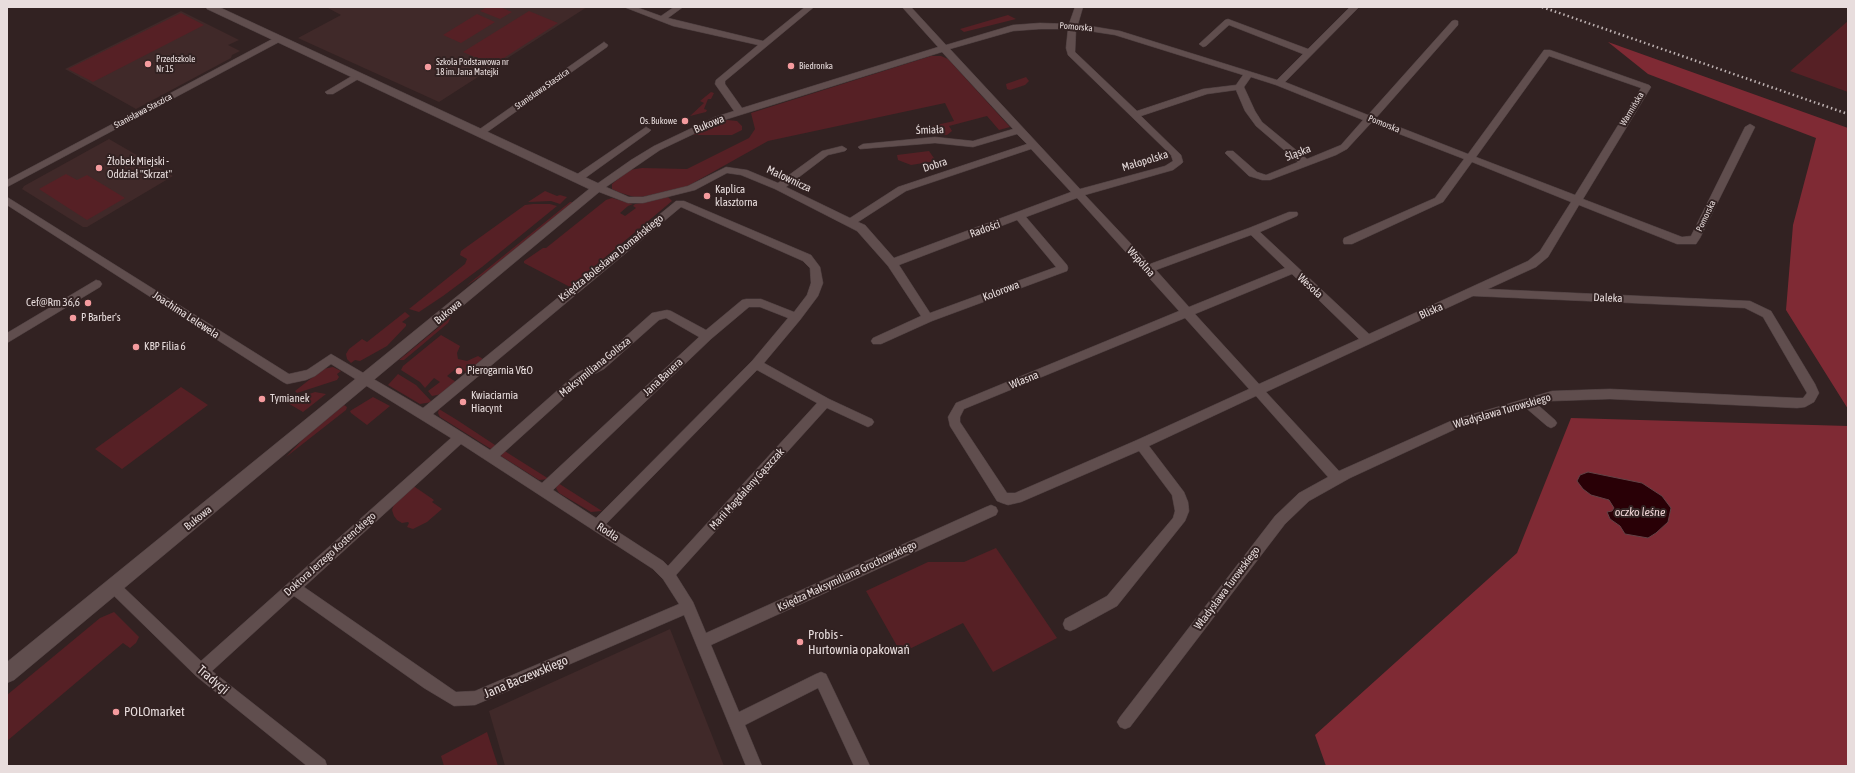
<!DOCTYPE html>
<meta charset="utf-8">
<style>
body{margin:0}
#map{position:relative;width:1855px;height:773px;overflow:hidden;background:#322222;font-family:"Asap Condensed",sans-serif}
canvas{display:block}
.frame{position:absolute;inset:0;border:8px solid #e8dddd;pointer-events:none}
</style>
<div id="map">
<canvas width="1855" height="773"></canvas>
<div class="frame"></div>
</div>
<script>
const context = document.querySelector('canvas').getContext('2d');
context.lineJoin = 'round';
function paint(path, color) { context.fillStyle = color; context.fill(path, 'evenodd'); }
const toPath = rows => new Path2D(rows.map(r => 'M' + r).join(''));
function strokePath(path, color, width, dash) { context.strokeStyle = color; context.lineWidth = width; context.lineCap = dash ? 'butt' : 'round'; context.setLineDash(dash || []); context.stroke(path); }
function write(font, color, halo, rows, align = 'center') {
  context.font = font + ' "Asap Condensed",sans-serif'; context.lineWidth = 4; context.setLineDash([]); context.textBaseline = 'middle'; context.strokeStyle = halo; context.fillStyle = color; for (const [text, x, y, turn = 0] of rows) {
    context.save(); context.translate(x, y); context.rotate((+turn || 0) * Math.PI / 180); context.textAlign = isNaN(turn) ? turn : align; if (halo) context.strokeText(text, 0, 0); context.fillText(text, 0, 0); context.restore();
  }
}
paint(toPath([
 [329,7,587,7,439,102,298,38,341,15,328,8],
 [181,11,239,40,228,45,240,51,232,55,231,58,136,109,65,69],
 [109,139,173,176,87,227,83,227,22,189,24,186],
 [670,629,724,766,505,766,489,711]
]), '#402929');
paint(toPath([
 [487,7,500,7,512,12,500,19,480,11],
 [529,11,558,23,493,65,463,52],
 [181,13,204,25,93,82,68,69],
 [477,14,495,22,461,43,443,35],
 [1008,15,1016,19,964,32,960,29],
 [1848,21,1848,92,1790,71],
 [931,56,941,56,948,59,1010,127,999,130,987,116,949,126,952,131,947,135,935,134,932,126,954,121,945,103,768,141,686,187,637,198,618,192,612,189,612,184,629,170,642,168,687,169,749,138,755,129,751,113],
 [1026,77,1029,81,1025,85,1010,90,1007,89,1006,84],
 [711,92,714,93,711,99,708,99,704,109,707,110,706,112,690,116,704,103,700,101],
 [727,120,737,121,742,126,742,130,732,135,693,135],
 [929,151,936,161,911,165,898,160,897,155],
 [66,174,77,180,87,175,125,198,87,220,39,189],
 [545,191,557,196,560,195,567,197,560,204,551,201,528,202],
 [668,197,672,201,570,287,524,263,524,261,543,248,546,248,606,200,612,198,633,204,628,206,620,213,625,216,636,208,633,206,635,204],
 [570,202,575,202,498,265,466,286],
 [533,204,550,204,557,206,482,267,443,296,419,312,409,309,465,264,467,259,460,255,461,251,525,205],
 [405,312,410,316,402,322,406,324,406,326,387,346,360,361,355,360,351,363,347,359,346,354,349,349,362,339,367,342],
 [451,317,448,323,422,345,404,360,399,360],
 [441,335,460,346,457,353,458,359,467,361,478,356,483,359,467,374,464,370,458,367,447,376,456,382,442,394,432,396,428,391,440,382,434,378,425,388,420,382,401,370,403,366],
 [333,367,341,371,337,374,339,377,337,380,297,393,295,391,323,369],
 [398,374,416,385,432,402,420,404,388,385],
 [181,387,208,405,122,469,95,449],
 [315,392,326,394,303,412,286,402],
 [373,397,390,406,367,425,351,413,350,411],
 [344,405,347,407,346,410,286,457,306,436],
 [439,409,457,420,498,447,491,449,440,417,438,413],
 [503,450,549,479,539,480,501,456],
 [558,483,602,511,591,512,559,493,556,488],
 [412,485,434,500,432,502,442,509,427,522,413,529,407,527,409,523,408,522,402,523,397,520,394,516,392,510,394,504],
 [996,548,1057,638,993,672,963,623,901,653,866,591,928,562,964,562],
 [114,612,139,637,136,643,130,648,123,643,7,741,7,695,100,618],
 [487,732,498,766,444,766,441,756]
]), '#562025');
paint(toPath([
 [1608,42,1848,128,1848,409,1786,310,1793,225,1816,138,1648,74],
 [1571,418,1848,426,1848,766,1326,766,1315,735,1517,553]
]), '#7f2a34');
const water = toPath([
 [1588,472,1642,483,1662,496,1671,508,1668,522,1656,533,1648,538,1625,534,1620,526,1610,519,1607,512,1612,511,1614,508,1609,500,1591,495,1583,489,1577,481,1580,475,1588,472]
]);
paint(water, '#290006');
strokePath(water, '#624246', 1);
const minor = toPath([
 [624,7,636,7,661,16,674,7,683,7,668,18,763,41,805,7,814,7,725,81,725,84,742,108,938,47,902,7,911,7,946,45,1013,25,1040,23,1069,24,1075,7,1083,7,1078,24,1120,31,1277,80,1303,54,1229,25,1206,46,1203,47,1199,44,1225,20,1228,19,1308,49,1350,7,1359,7,1285,82,1368,115,1452,21,1455,20,1458,21,1458,25,1376,118,1468,154,1544,50,1550,50,1649,85,1651,87,1583,199,1682,237,1691,236,1745,127,1750,124,1755,127,1700,238,1696,244,1677,244,1579,205,1548,257,1536,267,1488,289,1750,301,1771,311,1815,384,1819,393,1814,402,1805,407,1797,408,1610,399,1552,401,1538,405,1555,420,1557,423,1555,426,1551,428,1547,426,1526,408,1460,427,1350,478,1309,501,1285,524,1130,727,1125,729,1120,727,1117,722,1120,717,1275,516,1299,493,1328,477,1256,396,1149,446,1184,492,1188,502,1189,511,1185,521,1117,606,1075,629,1070,631,1065,629,1063,624,1065,619,1107,596,1173,518,1175,511,1172,495,1139,451,1021,502,1008,505,1002,503,997,501,950,426,948,417,956,403,1179,311,1077,198,1026,217,1067,265,1068,268,1067,271,932,321,881,344,873,344,871,341,873,338,921,316,888,266,857,231,775,189,741,175,727,173,695,190,643,203,628,203,594,190,593,188,594,186,631,160,654,146,715,117,734,111,715,84,716,80,758,45,673,26,624,7],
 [1040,29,1068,29,1066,48,1068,55,1171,155,1173,161,1165,166,1080,189,950,49,1013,31,1040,29],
 [1076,29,1115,35,1243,75,1236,85,1203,89,1137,111,1075,52,1076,29],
 [942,52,1013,129,973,141,935,137,863,144,858,147,860,149,935,143,973,147,1017,134,1027,144,898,187,850,218,786,187,828,155,845,151,847,149,842,146,822,151,778,183,747,170,726,167,688,186,643,197,629,197,606,187,660,150,721,121,942,52],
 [1549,56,1641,88,1575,195,1476,157,1549,56],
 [1251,77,1276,85,1363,120,1341,145,1307,159,1262,122,1255,111,1244,87,1251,77],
 [1236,90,1245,111,1256,126,1298,162,1266,175,1257,172,1233,151,1227,151,1225,153,1227,155,1249,176,1262,180,1270,180,1336,155,1347,149,1371,123,1464,159,1435,198,1344,238,1343,241,1344,244,1352,244,1443,202,1472,162,1571,202,1540,251,1528,261,1369,334,1260,232,1297,216,1298,214,1297,212,1289,212,1249,228,1150,264,1085,195,1173,170,1181,164,1183,162,1181,155,1141,116,1207,94,1236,90],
 [1031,149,1071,192,894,258,865,225,858,222,906,191,1031,149],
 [1017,220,1056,267,930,313,899,265,1017,220],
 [1251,235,1285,268,1189,307,1156,270,1251,235],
 [1292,274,1359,339,1259,384,1195,314,1292,274],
 [1473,296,1745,308,1763,317,1807,393,1803,398,1797,398,1610,389,1552,391,1453,420,1339,471,1266,392,1473,296],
 [1185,318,1249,389,1137,440,1015,493,1007,493,960,422,960,417,964,409,1185,318],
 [278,36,281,37,281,41,7,187,7,180,278,36],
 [604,42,608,45,607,47,483,135,477,135,475,133,477,131,604,42],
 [357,73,360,74,362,76,360,78,333,94,327,94,325,92,357,73],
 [646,127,651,130,649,132,581,181,573,181,572,179,573,177,646,127],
 [7,197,289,374,307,370,331,354,423,408,676,201,684,201,811,255,820,267,823,283,818,296,800,320,764,363,829,399,872,419,874,422,872,425,868,427,827,408,676,575,693,602,706,633,986,507,991,505,996,507,998,511,996,515,711,645,739,712,816,674,821,672,826,674,870,766,854,766,818,688,745,725,762,766,746,766,684,615,475,705,454,706,424,688,294,596,212,671,325,760,327,766,307,766,196,676,109,591,107,587,109,583,114,581,119,583,201,661,451,438,331,364,315,376,306,380,287,384,283,382,7,205,7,197],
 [681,207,803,261,810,268,811,283,807,295,794,312,761,299,746,299,742,300,706,330,671,311,667,310,652,313,596,363,577,373,490,450,433,414,681,207],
 [749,307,760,307,788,318,752,361,596,518,553,490,711,339,749,307],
 [666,318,699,337,542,483,500,456,585,379,604,369,659,320,666,318],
 [757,370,817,403,668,566,663,561,606,524,757,370],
 [461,444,653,569,663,579,679,604,475,691,456,692,304,587,461,444],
 [96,280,100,281,102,284,100,287,7,343,7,333,96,280]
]);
const tertiary = toPath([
 [206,7,219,7,602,185,604,188,14,680,7,683,7,662,589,189,207,9,206,7]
]);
strokePath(minor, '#4b3d3e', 1);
strokePath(tertiary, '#4b3d3e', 1);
paint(minor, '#604e4e');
paint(tertiary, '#604e4e');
strokePath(toPath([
 [1542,7,1848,114]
]), '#bfb3b3', 2.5, [1.5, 3]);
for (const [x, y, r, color] of [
 [148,64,4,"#f59b9e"],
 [791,66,4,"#f59b9e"],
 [428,67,4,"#f59b9e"],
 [685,121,4,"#f59b9e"],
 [99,168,4,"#f59b9e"],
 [707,196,4,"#f59b9e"],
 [88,303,4,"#f59b9e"],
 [73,318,4,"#f59b9e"],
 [136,347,4,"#f59b9e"],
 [459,371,4,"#f59b9e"],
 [262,399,4,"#f59b9e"],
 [463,402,4,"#f59b9e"],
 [800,642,4,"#f59b9e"],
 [116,712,4,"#f59b9e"]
]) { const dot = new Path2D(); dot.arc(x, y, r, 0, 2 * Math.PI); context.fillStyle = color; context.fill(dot); strokePath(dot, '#322222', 1.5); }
write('9px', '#e8dddd', '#322222', [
 ["Pomorska",1076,27,5],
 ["Stanisława Staszica",542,89,-35],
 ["Warmińska",1632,109,-59],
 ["Stanisława Staszica",143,111,-28],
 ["Pomorska",1384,124,22],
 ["Pomorska",1706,216,-64]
]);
write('9px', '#e8dddd', '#322222', [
 ["Przedszkole",156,59],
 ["Nr 15",156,69],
 ["Szkoła Podstawowa nr",436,62],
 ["18 im. Jana Matejki",436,72],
 ["Biedronka",799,66],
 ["Os. Bukowe",677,121,"right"]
], 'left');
write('11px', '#e8dddd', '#322222', [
 ["Bukowa",709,124,-22],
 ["Śmiała",930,130,-2],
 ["Śląska",1298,153,-21],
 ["Małopolska",1145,161,-17],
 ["Dobra",935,165,-18],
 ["Malownicza",789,179,25],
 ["Radości",985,229,-20],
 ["Księdza Bolesława Domańskiego",611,258,-39],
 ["Wspólna",1141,262,48],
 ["Wesoła",1310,286,43],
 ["Kolorowa",1001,291,-21],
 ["Daleka",1608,298,2],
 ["Bliska",1431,311,-25],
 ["Bukowa",448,312,-40],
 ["Joachima Lelewela",186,315,33],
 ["Maksymiliana Golisza",595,367,-39],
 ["Jana Bauera",663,377,-43],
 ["Własna",1024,380,-22],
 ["Władysława Turowskiego",1502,411,-16],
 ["Marii Magdaleny Gąszczak",747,489,-48],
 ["Bukowa",198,518,-39],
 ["Rodła",608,532,33],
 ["Doktora Jerzego Kostenckiego",330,554,-42],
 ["Księdza Maksymiliana Grochowskiego",847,576,-25],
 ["Władysława Turowskiego",1227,588,-53]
]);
write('11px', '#e8dddd', '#322222', [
 ["Żłobek Miejski -",107,162],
 ["Oddział \"Skrzat\"",107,175],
 ["Kaplica",715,190],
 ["klasztorna",715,203],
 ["Cef@Rm 36,6",80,303,"right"],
 ["P Barber's",81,318],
 ["KBP Filia 6",144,347],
 ["Pierogarnia V&O",467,371],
 ["Kwiaciarnia",471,396],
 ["Hiacynt",471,409],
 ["Tymianek",270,399]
], 'left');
write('italic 12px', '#efd4d5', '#322222', [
 ["oczko leśne",1640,512]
]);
write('13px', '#e8dddd', '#322222', [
 ["Probis -",808,635],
 ["Hurtownia opakowań",808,650],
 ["POLOmarket",124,712]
], 'left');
write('13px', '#e8dddd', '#322222', [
 ["Jana Baczewskiego",526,677,-23],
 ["Tradycji",213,680,40]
]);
</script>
